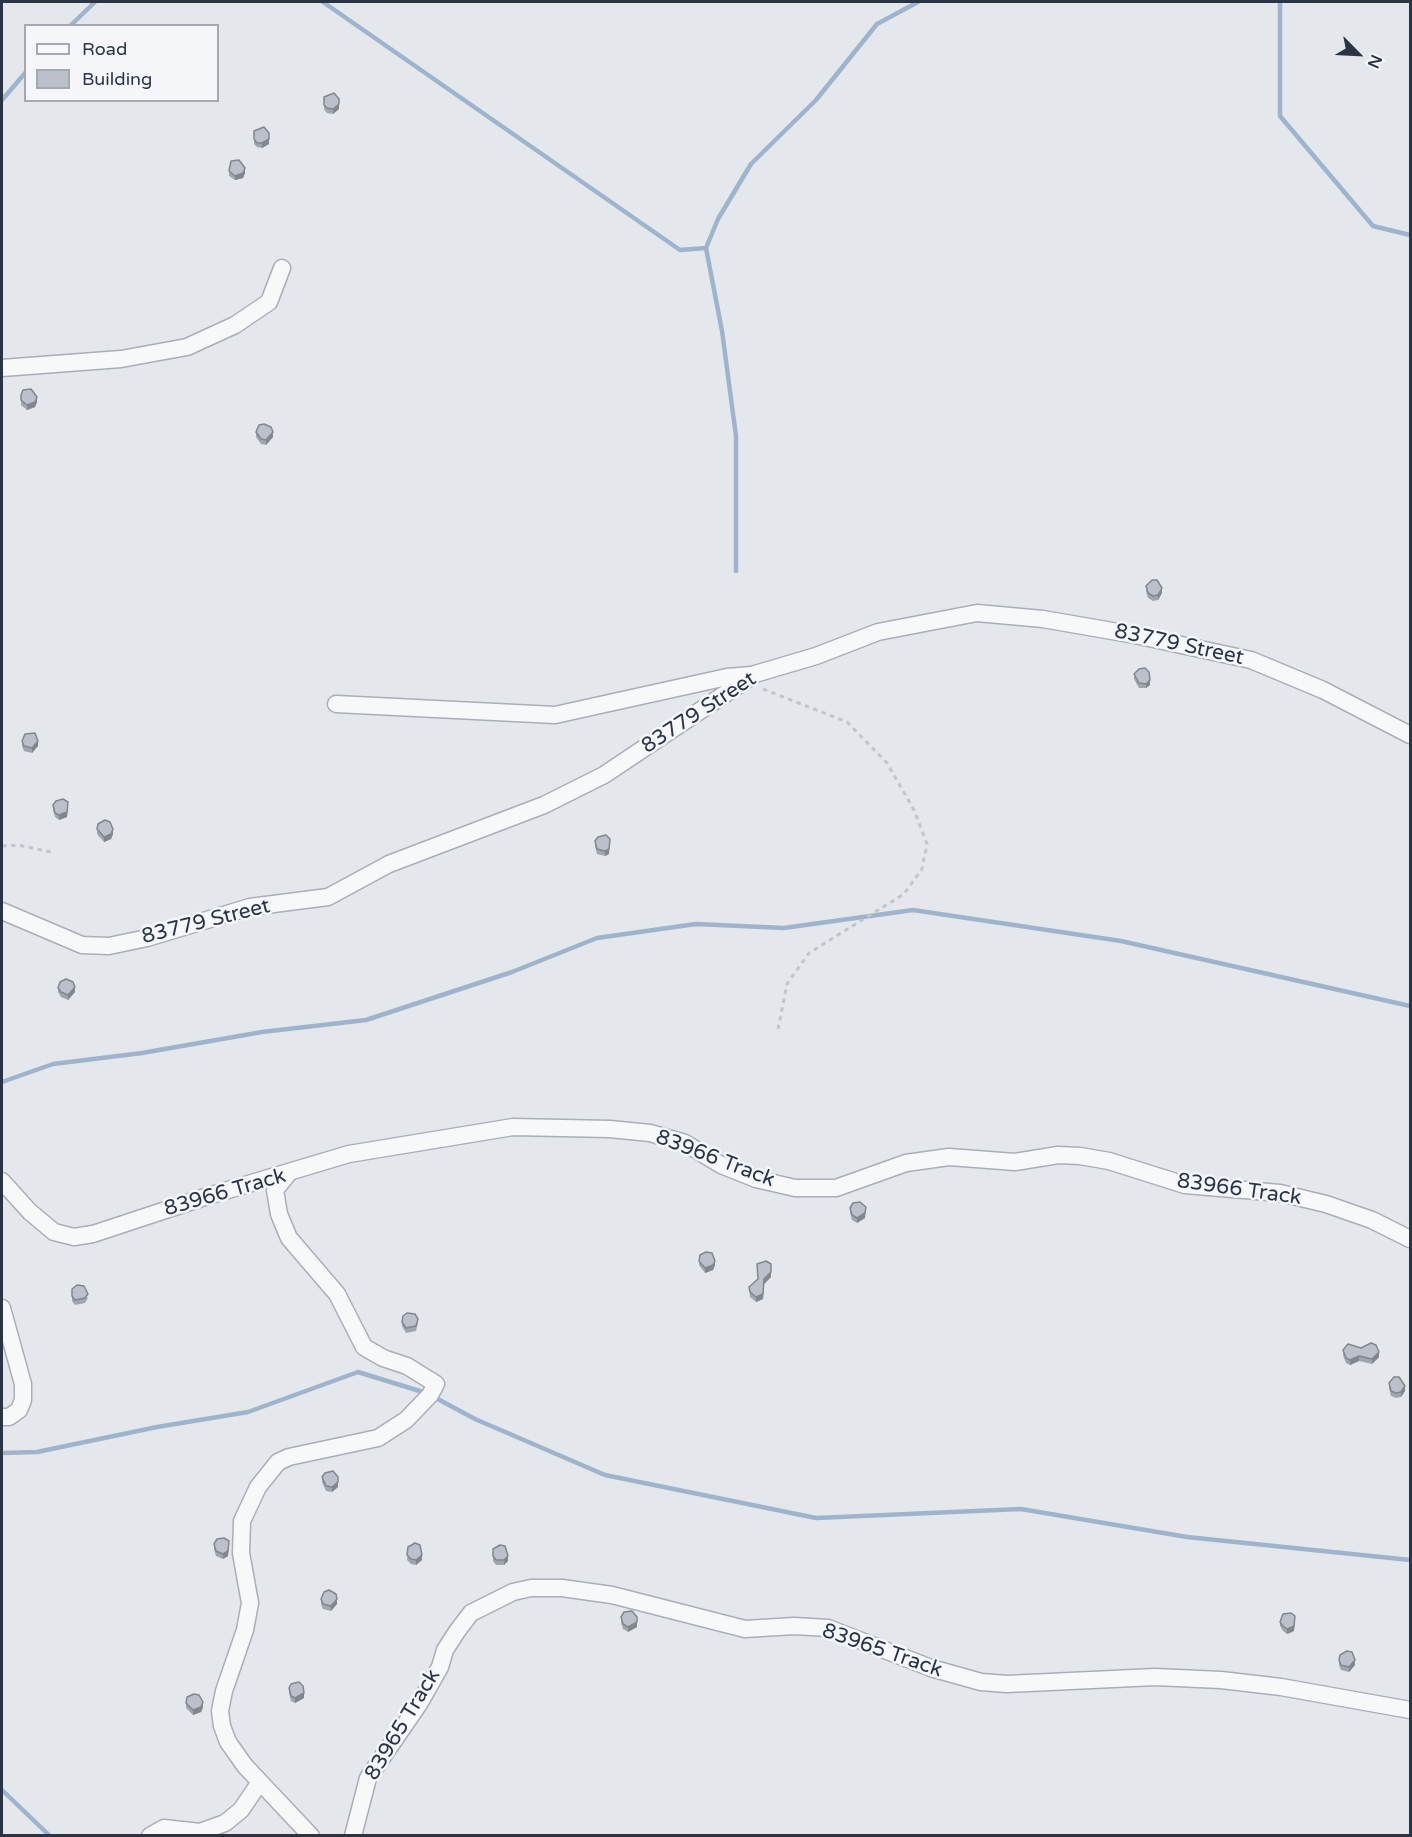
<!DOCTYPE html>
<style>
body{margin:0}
#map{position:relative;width:1412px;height:1837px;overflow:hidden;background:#e4e7ec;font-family:"Varela Round",sans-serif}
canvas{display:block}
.frame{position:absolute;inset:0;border:3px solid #2b3445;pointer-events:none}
.legend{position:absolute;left:24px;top:24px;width:195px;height:78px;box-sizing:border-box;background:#f4f6f9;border:2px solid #a4a8b1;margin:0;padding:8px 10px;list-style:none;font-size:18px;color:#2b3445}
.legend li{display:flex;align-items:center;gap:12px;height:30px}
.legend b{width:30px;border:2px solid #a4a8b1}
.north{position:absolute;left:1328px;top:24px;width:60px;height:60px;-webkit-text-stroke:4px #f4f6f9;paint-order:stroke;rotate:114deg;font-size:16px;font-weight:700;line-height:24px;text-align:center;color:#2b3445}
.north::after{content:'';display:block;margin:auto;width:21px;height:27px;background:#2b3445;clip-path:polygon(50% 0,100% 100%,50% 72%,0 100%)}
</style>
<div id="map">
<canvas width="1412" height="1837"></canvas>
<div class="frame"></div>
<ul class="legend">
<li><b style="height:8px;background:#f7f8fa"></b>Road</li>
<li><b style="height:16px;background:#bbc0ca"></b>Building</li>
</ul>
<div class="north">N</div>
</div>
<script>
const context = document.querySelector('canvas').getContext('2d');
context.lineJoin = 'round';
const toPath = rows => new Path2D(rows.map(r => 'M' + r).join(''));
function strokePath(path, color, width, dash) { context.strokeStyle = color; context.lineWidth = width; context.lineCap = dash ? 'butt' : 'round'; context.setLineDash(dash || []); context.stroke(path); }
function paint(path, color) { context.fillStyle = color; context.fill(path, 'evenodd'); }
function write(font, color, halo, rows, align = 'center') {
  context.font = font + ' "Varela Round",sans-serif'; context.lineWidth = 5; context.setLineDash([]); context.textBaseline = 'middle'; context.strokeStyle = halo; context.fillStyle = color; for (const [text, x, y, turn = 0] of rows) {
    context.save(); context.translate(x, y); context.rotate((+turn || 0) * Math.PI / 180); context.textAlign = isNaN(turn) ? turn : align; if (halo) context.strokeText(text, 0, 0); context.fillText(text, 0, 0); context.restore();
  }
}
strokePath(toPath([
 [323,2,680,250,706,248,718,219,751,164,816,100,877,24,918,2],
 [1280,2,1280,116,1373,226,1410,235],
 [70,26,95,2],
 [2,100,26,72],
 [706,248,722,331,736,436,736,571],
 [2,1082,53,1064,142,1053,262,1032,366,1020,512,972,597,938,696,924,784,928,913,910,1121,941,1410,1006],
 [434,1397,475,1419,605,1475,816,1518,1021,1509,1187,1537,1410,1560],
 [2,1453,37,1452,157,1427,248,1412,358,1372,426,1393],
 [2,1790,50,1836]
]), '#9fb4cc', 4.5);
const street = toPath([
 [2,368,121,359,187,347,235,325,269,302,282,268],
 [336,704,555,715,727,677,751,675],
 [2,911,82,945,109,946,147,938,250,907,328,897,389,864,544,805,604,775,755,674,816,656,878,632,977,613,1043,619,1135,635,1251,660,1323,690,1410,735],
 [288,1174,275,1190,279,1214,289,1238,337,1294,364,1347,383,1358,407,1366,436,1384,430,1395,406,1420,378,1438,289,1457,278,1462,258,1487,242,1521,241,1553,250,1603,245,1630,224,1691,220,1711,222,1726,228,1742,245,1766,311,1836],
 [2,1181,30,1212,54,1232,74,1237,93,1234,208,1196,349,1154,513,1127,610,1129,650,1133,685,1143,721,1165,756,1179,795,1188,836,1188,906,1163,949,1157,1015,1162,1058,1155,1080,1156,1109,1161,1185,1185,1280,1193,1326,1204,1372,1220,1410,1239],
 [2,1308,23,1384,23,1400,19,1410,9,1417,2,1417],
 [150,1836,164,1828,200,1832,225,1823,241,1810,260,1782],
 [353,1836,368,1778,419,1704,440,1667,445,1650,458,1630,471,1613,513,1592,531,1588,562,1588,612,1595,745,1629,794,1626,828,1628,931,1668,981,1682,1007,1684,1155,1677,1221,1680,1281,1687,1410,1710]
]);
strokePath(street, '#a9aeb7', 19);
strokePath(toPath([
 [763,689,847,722,887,763,914,810,927,844,922,869,904,894,809,953,787,984,778,1029],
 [2,846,18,845,51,852]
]), '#c2c5cb', 3, [4.5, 4.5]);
strokePath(street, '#f7f8fa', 16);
paint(toPath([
 [324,97,339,109,333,114,327,113,324,109],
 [254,131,269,138,269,144,262,148,257,147,254,144],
 [229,171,245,173,243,178,235,180,229,176],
 [21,395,37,402,35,407,27,410,21,405],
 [256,432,273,437,266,445,261,444,256,437],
 [1146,586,1162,593,1158,600,1153,601,1148,598,1146,591],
 [1134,674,1150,685,1146,688,1139,688,1134,679],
 [22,741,38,746,32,753,24,751,22,746],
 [53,805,68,807,67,817,59,820,55,817,53,810],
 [97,829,113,834,111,839,104,842,97,834],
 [595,841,609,854,605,856,597,854,595,846],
 [58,988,75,992,68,1000,61,997,58,992],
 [850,1208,865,1218,857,1223,852,1220,850,1213],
 [699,1261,715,1265,713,1270,705,1273,699,1265],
 [771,1277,764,1284,763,1299,756,1302,750,1297,749,1287],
 [72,1289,88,1298,85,1303,75,1305,72,1301],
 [402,1322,418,1323,416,1331,406,1333,402,1326],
 [1343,1350,1379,1357,1372,1364,1359,1361,1350,1365,1346,1363,1343,1355],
 [1389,1383,1405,1391,1401,1397,1396,1398,1391,1396,1389,1388],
 [322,1477,338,1487,332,1492,326,1491,322,1482],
 [214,1544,229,1546,228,1556,223,1559,216,1556,214,1549],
 [408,1547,422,1560,416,1565,411,1564,407,1560],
 [493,1549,508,1561,504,1565,496,1565,493,1561],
 [321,1599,337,1604,331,1611,323,1609,321,1604],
 [621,1617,637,1627,628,1632,623,1629,621,1622],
 [1295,1621,1294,1631,1287,1634,1283,1631,1280,1626,1280,1622],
 [1339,1660,1355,1665,1349,1672,1341,1670,1339,1665],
 [289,1688,304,1698,295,1703,291,1701,289,1693],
 [186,1703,203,1707,201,1712,193,1715,186,1708]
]), '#a1a5ae');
paint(toPath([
 [339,99,339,109,333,114,333,109],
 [269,139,269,144,262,148,262,143],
 [245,168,245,173,243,178,235,180,235,176],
 [37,397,37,402,35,407,27,410,27,405],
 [273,432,273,437,266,445,266,440],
 [1162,588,1162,593,1158,600,1158,595],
 [1150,680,1150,685,1146,688,1146,684],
 [38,741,38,746,32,753,32,748],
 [68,802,67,817,59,820,59,815],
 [113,829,113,834,111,839,104,842,104,837],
 [610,839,609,854,605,856,605,851],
 [75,987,75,992,68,1000,68,995],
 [866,1207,865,1218,857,1223,857,1218],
 [715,1261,715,1265,713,1270,705,1273,705,1268],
 [771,1272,771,1277,764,1284,763,1299,756,1302,756,1297,764,1279],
 [1379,1352,1379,1357,1372,1364,1372,1359],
 [1359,1356,1359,1361,1350,1365,1350,1360],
 [1405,1386,1405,1391,1401,1397,1401,1392],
 [338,1477,338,1487,332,1492,332,1487],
 [229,1541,228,1556,223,1559,223,1554],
 [422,1555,422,1560,416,1565,416,1560],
 [508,1556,508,1561,504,1565,504,1560],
 [337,1599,337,1604,331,1611,331,1606],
 [1295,1616,1294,1631,1287,1634,1287,1629],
 [637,1617,637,1627,628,1632,628,1627],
 [1355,1660,1355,1665,1349,1672,1349,1667],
 [304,1693,304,1698,295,1703,295,1698],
 [203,1702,203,1707,201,1712,193,1715,193,1710]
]), '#83868d');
const building = toPath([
 [334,93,339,99,339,104,333,109,327,108,324,105,324,97,334,93],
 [264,127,269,133,269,139,262,143,257,143,254,139,254,131,264,127],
 [239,160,245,168,243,173,235,176,229,171,231,161,239,160],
 [31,389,37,397,35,402,27,405,21,400,21,395,23,390,31,389],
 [264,424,271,427,273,432,266,440,261,439,256,432,259,425,264,424],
 [1152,580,1157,580,1162,588,1158,595,1153,596,1148,593,1146,586,1152,580],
 [1145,668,1149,672,1150,680,1146,684,1139,683,1134,674,1139,669,1145,668],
 [35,733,38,741,32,748,24,746,22,741,25,734,35,733],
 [63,799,68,802,67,812,59,815,55,813,53,805,56,801,63,799],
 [105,820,110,822,113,829,111,834,104,837,97,829,98,824,105,820],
 [606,835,610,839,609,849,605,851,597,849,595,841,598,837,606,835],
 [66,979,73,982,75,987,68,995,61,992,58,988,60,982,66,979],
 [860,1202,866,1207,865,1213,857,1218,852,1215,850,1208,853,1203,860,1202],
 [706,1252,712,1253,715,1261,713,1265,705,1268,699,1261,700,1255,706,1252],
 [766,1261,771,1264,771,1272,764,1279,763,1294,756,1297,750,1292,749,1287,758,1279,757,1264,766,1261],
 [77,1285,84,1286,88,1294,85,1298,75,1300,72,1296,72,1289,77,1285],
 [407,1313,415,1314,418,1319,416,1326,406,1328,402,1322,403,1316,407,1313],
 [1371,1343,1376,1345,1379,1352,1372,1359,1359,1356,1350,1360,1346,1358,1343,1350,1348,1344,1361,1348,1371,1343],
 [1394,1377,1399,1377,1405,1386,1401,1392,1396,1393,1391,1391,1389,1383,1394,1377],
 [333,1471,338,1477,338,1482,332,1487,326,1486,322,1477,325,1473,333,1471],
 [224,1538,229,1541,228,1551,223,1554,216,1551,214,1544,217,1539,224,1538],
 [415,1543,420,1545,422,1555,416,1560,411,1559,407,1555,408,1547,415,1543],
 [500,1545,505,1546,508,1556,504,1560,496,1560,493,1556,493,1549,500,1545],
 [329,1590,336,1594,337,1599,331,1606,323,1604,321,1599,324,1592,329,1590],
 [632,1611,637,1617,637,1622,628,1627,623,1624,621,1617,624,1612,632,1611],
 [1291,1613,1295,1616,1294,1626,1287,1629,1283,1626,1280,1622,1283,1614,1291,1613],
 [1347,1651,1352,1652,1355,1660,1349,1667,1341,1665,1339,1660,1340,1655,1347,1651],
 [299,1682,303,1686,304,1693,295,1698,291,1696,289,1688,291,1684,299,1682],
 [194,1694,199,1695,203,1702,201,1707,193,1710,186,1703,187,1697,194,1694]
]);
paint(building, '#bbc0ca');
strokePath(building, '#83868d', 1.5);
write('21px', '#2b3445', '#f4f6f9', [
 ["83779 Street",1179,645,12],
 ["83779 Street",699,713,-33],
 ["83779 Street",206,922,-14],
 ["83966 Track",715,1159,21],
 ["83966 Track",1239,1190,8],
 ["83966 Track",225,1193,-16],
 ["83965 Track",882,1651,19],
 ["83965 Track",403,1725,-59]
]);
</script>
